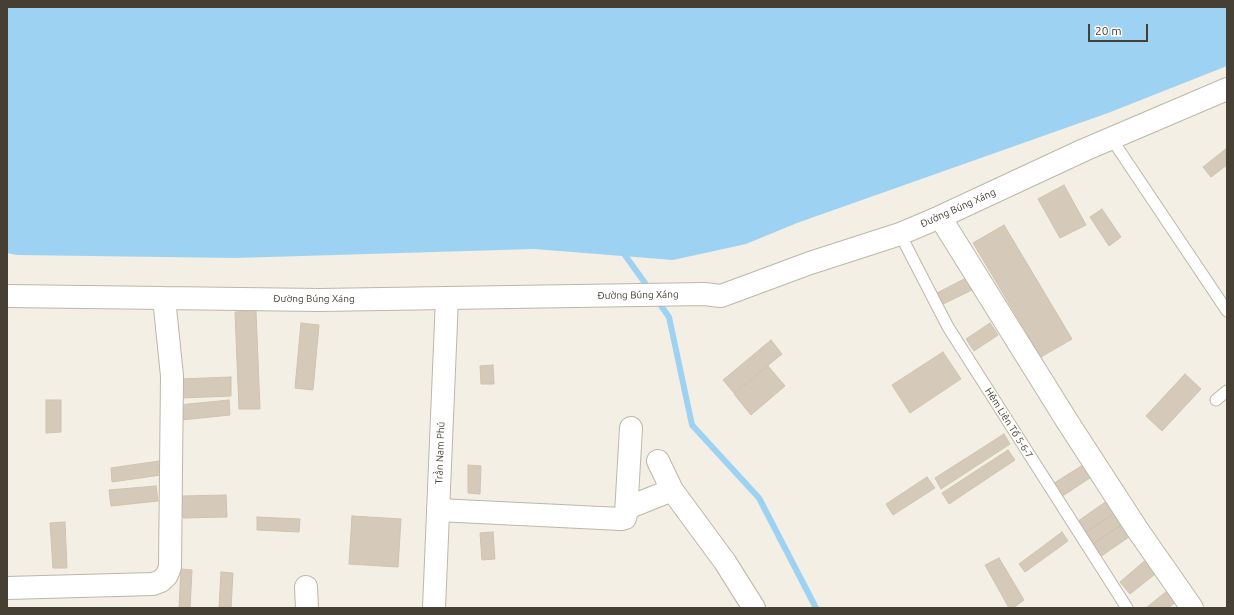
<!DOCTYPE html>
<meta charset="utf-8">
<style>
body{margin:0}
#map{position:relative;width:1234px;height:615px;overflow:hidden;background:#f3efe5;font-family:Ubuntu,sans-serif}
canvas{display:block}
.frame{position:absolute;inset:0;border:8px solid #463f34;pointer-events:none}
.scale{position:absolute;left:1088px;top:24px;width:60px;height:18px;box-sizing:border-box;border:2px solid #463f34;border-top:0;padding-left:5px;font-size:12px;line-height:14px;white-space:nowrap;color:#463f34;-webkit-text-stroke:3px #fff;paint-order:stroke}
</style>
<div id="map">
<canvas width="1234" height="615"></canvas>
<div class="frame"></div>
<div class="scale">20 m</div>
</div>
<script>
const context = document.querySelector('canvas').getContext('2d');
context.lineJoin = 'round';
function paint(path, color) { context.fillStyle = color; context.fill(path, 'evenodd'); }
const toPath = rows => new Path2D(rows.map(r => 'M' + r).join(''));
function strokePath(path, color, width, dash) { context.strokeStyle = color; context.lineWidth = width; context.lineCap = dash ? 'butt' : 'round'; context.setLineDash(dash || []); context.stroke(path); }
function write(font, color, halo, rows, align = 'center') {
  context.font = font + ' Ubuntu,sans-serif'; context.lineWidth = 3; context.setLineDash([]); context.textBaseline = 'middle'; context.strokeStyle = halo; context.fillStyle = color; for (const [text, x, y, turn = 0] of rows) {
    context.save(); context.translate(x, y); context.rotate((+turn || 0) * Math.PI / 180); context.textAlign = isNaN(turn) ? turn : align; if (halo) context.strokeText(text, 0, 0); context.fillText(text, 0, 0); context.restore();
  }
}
paint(toPath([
 [7,7,1227,7,1227,66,1108,113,797,223,746,244,673,260,534,249,235,258,17,255,7,253]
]), '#9ed2f3');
strokePath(toPath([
 [622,251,650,290],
 [657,300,669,317,692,425,759,498,816,608]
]), '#9ed2f3', 6);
const building = toPath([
 [1227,148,1227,165,1211,177,1203,167,1227,148],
 [1064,185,1086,225,1060,238,1038,199,1064,185],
 [1102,209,1121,237,1109,246,1090,217,1102,209],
 [1004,225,1072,339,1041,357,973,243,1004,225],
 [966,278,972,290,943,304,937,293,966,278],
 [256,311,260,409,239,409,235,312,256,311],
 [301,323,319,325,313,390,295,388,301,323],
 [990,323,998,335,974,351,966,339,990,323],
 [771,340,782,354,734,393,723,380,771,340],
 [943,352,961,379,910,413,892,385,943,352],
 [493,365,494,384,481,384,480,366,493,365],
 [768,366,785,386,751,415,734,394,768,366],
 [1185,374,1201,389,1162,431,1146,416,1185,374],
 [231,377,231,396,181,398,181,379,231,377],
 [46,400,61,400,61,432,46,433,46,400],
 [229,400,230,415,181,420,179,405,229,400],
 [1004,434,1010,444,941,489,935,478,1004,434],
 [1008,450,1015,460,949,504,942,493,1008,450],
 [159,461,161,475,112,482,111,468,159,461],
 [1086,463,1093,476,1058,499,1048,487,1086,463],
 [468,465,481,466,480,494,468,493,468,465],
 [927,477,935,488,893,515,886,504,927,477],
 [156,486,158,501,111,506,109,490,156,486],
 [226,495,227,517,183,518,182,496,226,495],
 [1108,500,1116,512,1082,535,1074,524,1108,500],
 [1116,512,1124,523,1089,547,1082,535,1116,512],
 [352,516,401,519,398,567,349,564,352,516],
 [257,517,300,519,299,532,257,530,257,517],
 [65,522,67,568,53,568,50,523,65,522],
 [1124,523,1132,535,1097,559,1089,547,1124,523],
 [493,532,495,559,482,560,480,533,493,532],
 [1062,532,1068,541,1025,572,1019,564,1062,532],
 [999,558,1024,600,1013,608,1009,608,985,565,999,558],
 [1148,558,1159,571,1130,594,1120,582,1148,558],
 [181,569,192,570,190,608,179,608,181,569],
 [221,572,233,573,231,608,219,608,221,572],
 [1167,591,1176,602,1168,608,1146,608,1167,591]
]);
paint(building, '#d5caba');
strokePath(building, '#d0c2ad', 1);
const service = toPath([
 [1111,138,1227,311],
 [900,234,948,327,1127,608],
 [1216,400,1227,391]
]);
const minor = toPath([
 [940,217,1067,421,1137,529,1192,608],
 [7,296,319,300,704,294,721,296,810,263,900,234,940,217,1084,150,1227,89],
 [658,461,672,490,725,562,754,608],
 [627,508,672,490],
 [438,510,621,519,625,518,626,514,631,428],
 [306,587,307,608],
 [7,588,153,584,161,581,167,575,170,567,172,376,164,298]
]);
const tertiary = toPath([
 [434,608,447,298]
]);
strokePath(service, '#bfb6a7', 13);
strokePath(minor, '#bfb6a7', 24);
strokePath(tertiary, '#bfb6a7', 24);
strokePath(service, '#fff', 11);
strokePath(minor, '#fff', 22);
strokePath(tertiary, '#fff', 22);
write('10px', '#463f34', '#fff', [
 ["Đường Búng Xáng",958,208,-24],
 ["Đường Búng Xáng",638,295,-1],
 ["Đường Búng Xáng",314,299],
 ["Hẻm Liên Tổ 5-6-7",1009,423,58],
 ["Trần Nam Phú",440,453,-88]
]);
</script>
